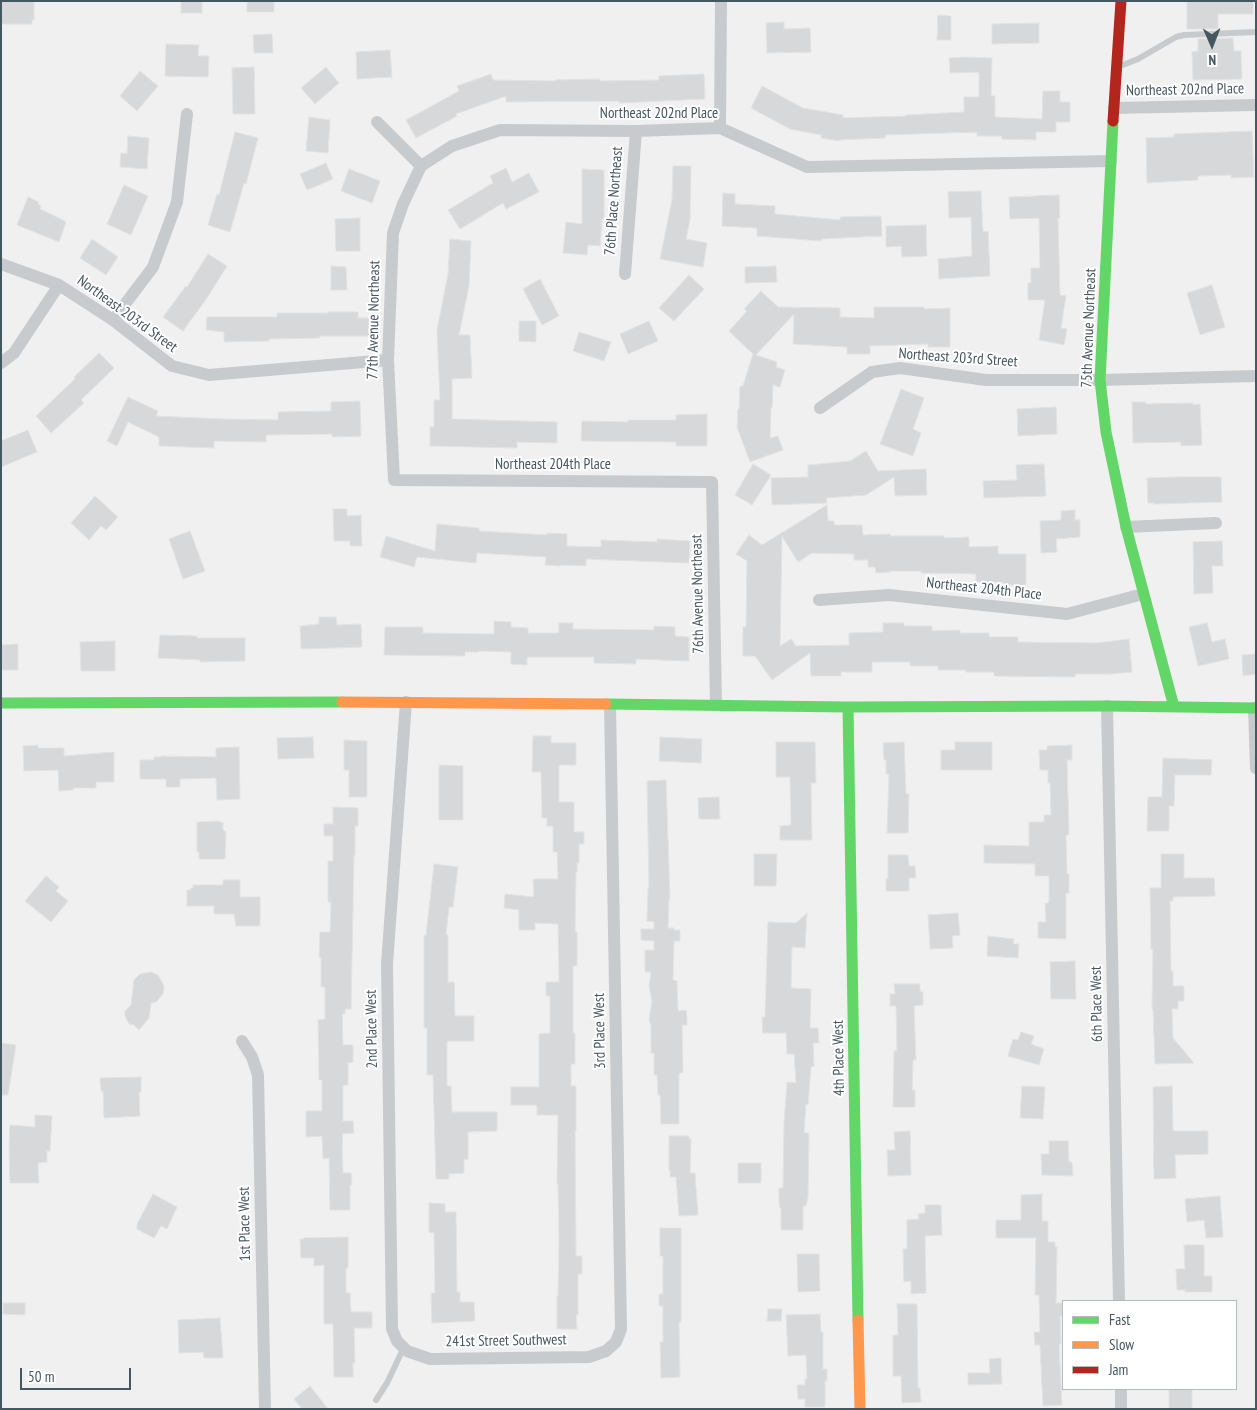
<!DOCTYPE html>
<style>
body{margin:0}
#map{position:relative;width:1257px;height:1410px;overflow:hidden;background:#f1f0f0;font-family:"PT Sans Narrow",sans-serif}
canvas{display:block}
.frame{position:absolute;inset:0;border:2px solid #45575f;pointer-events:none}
.legend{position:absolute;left:1062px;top:1300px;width:175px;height:90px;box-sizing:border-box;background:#fff;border:1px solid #b5bcbf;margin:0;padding:6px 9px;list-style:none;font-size:15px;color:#45575f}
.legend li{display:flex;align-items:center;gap:10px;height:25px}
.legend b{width:25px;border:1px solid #b5bcbf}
.north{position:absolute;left:1187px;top:20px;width:50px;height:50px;-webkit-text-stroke:4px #fff;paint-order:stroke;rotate:179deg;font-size:14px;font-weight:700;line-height:20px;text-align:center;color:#45575f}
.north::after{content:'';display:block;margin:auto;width:18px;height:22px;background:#45575f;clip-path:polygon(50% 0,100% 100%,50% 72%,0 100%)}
.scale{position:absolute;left:20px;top:1368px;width:111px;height:22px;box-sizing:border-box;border:2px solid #45575f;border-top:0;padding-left:6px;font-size:15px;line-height:18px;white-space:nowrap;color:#45575f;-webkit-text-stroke:4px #fff;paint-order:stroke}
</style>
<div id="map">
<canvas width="1257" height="1410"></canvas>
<div class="frame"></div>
<ul class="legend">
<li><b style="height:6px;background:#63d668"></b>Fast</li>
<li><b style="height:6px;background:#ff974d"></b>Slow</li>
<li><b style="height:6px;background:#b3261e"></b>Jam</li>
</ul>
<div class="north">N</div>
<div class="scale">50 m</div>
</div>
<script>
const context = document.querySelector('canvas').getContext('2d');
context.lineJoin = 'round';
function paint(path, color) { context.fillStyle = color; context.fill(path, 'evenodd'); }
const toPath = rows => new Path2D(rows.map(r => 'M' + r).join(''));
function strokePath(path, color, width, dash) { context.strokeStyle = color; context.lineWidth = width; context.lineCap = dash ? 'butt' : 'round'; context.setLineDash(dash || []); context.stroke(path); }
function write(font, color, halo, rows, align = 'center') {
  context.font = font + ' "PT Sans Narrow",sans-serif'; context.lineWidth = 4; context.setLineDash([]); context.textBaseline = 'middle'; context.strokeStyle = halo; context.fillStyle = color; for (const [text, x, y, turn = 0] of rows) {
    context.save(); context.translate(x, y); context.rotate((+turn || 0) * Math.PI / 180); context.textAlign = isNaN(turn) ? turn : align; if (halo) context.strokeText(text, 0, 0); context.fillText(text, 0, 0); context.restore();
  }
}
const building = toPath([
 [1,1,34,1,34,20,32,19,32,24,1,24,1,1],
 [181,1,202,1,202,13,181,13,181,1],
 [247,1,274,1,274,12,247,12,247,1],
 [1187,1,1253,1,1253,14,1218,14,1218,29,1187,29,1187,1],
 [938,15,951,16,951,40,937,40,938,15],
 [784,22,784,29,810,28,811,52,767,53,766,23,784,22],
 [1039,23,1039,43,992,44,992,24,1039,23],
 [272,34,273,53,254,53,253,35,272,34],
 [1233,38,1234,51,1241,51,1242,79,1193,80,1192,52,1198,51,1198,39,1233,38],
 [166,44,199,45,198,56,209,56,208,77,165,76,166,44],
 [390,50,392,77,357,79,356,52,390,50],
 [965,57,992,58,991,96,995,96,995,117,1042,119,1043,91,1060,91,1060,102,1070,102,1070,122,1056,122,1056,132,1036,132,1036,140,1002,139,1002,136,977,136,977,132,885,135,885,138,839,140,839,141,821,138,821,135,790,129,751,108,762,86,803,108,843,115,843,118,906,116,906,115,964,112,964,97,979,97,979,72,950,73,949,58,965,57],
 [254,67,255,114,233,114,232,68,254,67],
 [326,67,339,83,315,104,301,88,326,67],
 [140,71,158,86,137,111,120,96,140,71],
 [491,74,493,80,555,81,555,80,600,79,600,81,659,80,659,76,704,74,705,99,619,103,619,101,506,102,506,96,456,114,457,116,416,138,406,120,459,91,457,86,491,74],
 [309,117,330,120,328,153,306,151,309,117],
 [1252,131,1254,177,1231,178,1231,175,1198,176,1198,180,1147,183,1146,138,1174,137,1174,134,1252,131],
 [235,132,258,138,246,184,244,183,230,232,208,225,217,194,219,195,235,132],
 [128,136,149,138,147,169,120,167,121,153,127,154,128,136],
 [326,163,333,179,307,190,300,174,326,163],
 [673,166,691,166,690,220,686,239,707,243,703,267,660,259,672,200,673,166],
 [506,168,512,182,529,173,539,192,506,209,503,203,460,229,448,210,493,183,490,176,506,168],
 [349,169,380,181,372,203,341,191,349,169],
 [582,169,604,170,604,219,602,219,600,246,588,245,587,255,563,253,566,222,582,224,582,169],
 [124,185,148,196,131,235,107,224,124,185],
 [981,191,983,232,988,231,990,276,939,279,938,259,972,256,971,217,949,218,948,192,981,191],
 [723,193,735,194,735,204,775,206,775,214,840,220,840,217,881,216,882,236,821,239,821,241,757,236,757,228,722,226,723,193],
 [1059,195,1060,218,1058,218,1060,295,1066,296,1061,328,1067,329,1064,345,1039,340,1045,300,1028,300,1028,283,1031,283,1031,268,1040,268,1039,218,1010,219,1009,197,1059,195],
 [28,197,39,202,38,204,41,206,40,209,59,218,66,222,59,242,17,225,28,197],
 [360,218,360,251,336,251,335,219,360,218],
 [926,225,927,256,902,257,901,246,886,247,886,226,926,225],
 [92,239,118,257,106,275,80,258,92,239],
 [450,239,471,241,469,286,459,335,470,335,472,378,452,379,452,419,557,422,557,443,517,442,517,448,430,446,430,427,434,427,434,400,440,400,437,330,448,274,450,239],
 [208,254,227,266,207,298,183,331,163,317,186,286,187,287,208,254],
 [331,266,346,267,347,290,331,290,331,266],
 [776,266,777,282,745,283,745,267,776,266],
 [689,275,704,289,674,321,659,308,689,275],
 [540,279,559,316,542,325,523,289,540,279],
 [1212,285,1225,327,1200,335,1187,293,1212,285],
 [761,291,778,307,840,308,840,317,874,318,874,307,924,307,924,309,950,308,950,347,928,347,928,344,870,346,870,354,847,354,847,347,793,344,794,314,756,355,777,362,776,367,785,370,780,387,773,385,772,408,771,408,770,438,778,436,783,450,750,462,737,427,738,409,739,409,740,386,743,386,753,354,754,355,729,331,747,311,744,309,761,291],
 [328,312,358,312,358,318,369,318,369,336,320,336,320,338,269,339,269,341,224,342,224,332,206,330,207,317,277,317,277,313,328,313,328,312],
 [519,321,536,321,536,342,519,341,519,321],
 [649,321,658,341,628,354,620,334,649,321],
 [579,332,611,342,604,361,573,351,579,332],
 [99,353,114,368,81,400,84,403,51,433,36,416,75,379,74,377,99,353],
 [901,389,924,398,913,429,921,433,913,456,880,444,901,389],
 [128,397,158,411,156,416,222,419,278,420,278,412,331,411,331,402,360,401,361,436,332,437,332,434,266,435,266,442,214,441,214,448,159,446,159,437,128,422,117,446,107,441,128,397],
 [1132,402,1146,402,1146,404,1193,403,1193,405,1200,404,1202,445,1181,446,1181,442,1133,443,1132,402],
 [1056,407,1057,434,1018,436,1017,409,1056,407],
 [707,414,707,446,676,446,676,442,581,441,582,421,628,422,628,420,676,420,676,415,707,414],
 [28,430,37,452,1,467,1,441,28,430],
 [866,451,878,471,926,469,927,495,895,496,894,477,866,495,826,498,827,503,772,505,771,478,808,477,808,465,850,461,866,451],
 [753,464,771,475,752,505,735,495,753,464],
 [1044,464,1046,496,984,498,983,481,1017,480,1016,465,1044,464],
 [1177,477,1221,477,1222,502,1154,504,1154,503,1148,503,1147,478,1177,477],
 [95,496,118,517,106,530,101,526,89,540,71,523,95,496],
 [827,505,828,521,834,521,834,525,862,525,863,535,890,534,890,536,944,536,944,538,969,537,969,547,998,546,998,554,1026,554,1026,585,1004,585,1003,582,976,582,976,574,921,573,921,571,890,571,890,572,876,573,875,567,868,567,868,560,854,560,854,554,812,553,798,562,782,536,780,646,791,639,796,646,849,645,849,633,883,632,883,623,904,623,904,626,932,626,932,631,960,630,960,633,989,633,989,637,1018,637,1018,642,1097,643,1129,639,1132,672,1109,674,1075,674,1075,677,994,676,994,672,966,672,966,670,938,670,938,666,910,666,910,662,872,662,872,672,841,672,841,676,811,676,810,653,772,680,755,656,743,656,743,627,746,627,747,561,736,554,749,535,762,545,827,505],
 [333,509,347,509,347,516,361,515,362,546,350,546,350,541,334,541,333,509],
 [1075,510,1075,520,1080,520,1080,537,1056,539,1057,552,1041,553,1040,521,1061,520,1061,511,1075,510],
 [437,524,479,528,479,531,547,535,547,533,567,534,567,546,601,547,601,540,657,542,657,539,690,541,689,563,586,559,586,566,560,565,560,566,545,565,546,557,477,553,476,563,417,557,414,567,380,557,386,536,435,551,437,524],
 [190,531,205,571,183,579,169,539,190,531],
 [1222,541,1223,566,1212,566,1213,593,1194,594,1193,542,1222,541],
 [319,617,336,617,337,625,361,624,362,647,301,649,300,626,319,624,319,617],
 [494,621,511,622,511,627,528,628,528,633,559,633,559,623,573,623,573,629,654,630,654,626,675,627,675,636,689,637,689,661,636,659,636,664,594,663,594,657,527,657,527,665,511,664,511,652,479,651,478,652,465,652,465,656,384,655,385,627,423,627,423,633,494,634,494,621],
 [1207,623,1212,642,1225,639,1229,659,1198,666,1189,627,1207,623],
 [160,635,197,636,197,638,245,638,245,661,200,662,200,660,158,658,160,635],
 [115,641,115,671,81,671,80,642,115,641],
 [18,644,18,670,1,670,1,645,18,644],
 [1256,654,1256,674,1243,676,1242,655,1256,654],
 [533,736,551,736,551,743,576,743,576,765,559,765,559,802,574,802,574,832,584,832,584,844,579,844,579,863,577,863,577,872,576,872,575,932,577,932,577,966,573,966,573,1033,575,1033,575,1064,571,1064,571,1086,576,1086,576,1131,575,1131,576,1256,582,1256,582,1274,578,1274,578,1315,576,1315,577,1329,557,1329,557,1296,558,1296,559,1239,558,1184,557,1184,558,1115,537,1115,537,1105,511,1105,511,1087,539,1087,539,1034,550,1033,550,996,546,996,546,982,559,982,558,924,535,923,535,930,519,930,519,910,504,908,505,894,534,897,533,879,558,879,557,852,553,852,553,826,547,826,547,818,542,818,541,772,532,772,533,736],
 [313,737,314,758,278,759,277,738,313,737],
 [660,737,702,739,701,763,659,761,660,737],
 [344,740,367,741,367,797,349,797,349,770,344,770,344,740],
 [776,742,815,742,816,783,811,783,812,840,780,840,780,826,791,825,790,777,776,777,776,742],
 [904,742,906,794,909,794,908,833,887,833,889,774,886,774,886,760,884,760,883,743,904,742],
 [955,742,992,742,992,770,941,770,941,750,955,750,955,742],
 [38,745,38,748,64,748,64,756,114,752,114,782,96,782,96,788,73,788,73,790,59,791,58,770,24,771,23,746,38,745],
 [1072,745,1072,760,1067,760,1069,835,1066,835,1067,874,1069,874,1069,893,1066,893,1066,939,1038,938,1038,922,1046,922,1045,903,1049,903,1049,876,1035,876,1035,864,984,863,984,845,1029,846,1029,822,1044,822,1044,815,1051,815,1050,783,1048,783,1048,770,1040,770,1039,750,1047,750,1047,746,1072,745],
 [239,747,240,799,217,800,216,778,180,779,180,787,166,787,166,779,140,779,140,760,154,760,154,757,161,757,161,756,216,757,216,748,239,747],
 [1163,758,1212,760,1211,775,1175,775,1174,806,1169,806,1169,831,1147,831,1148,797,1162,797,1163,758],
 [439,765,463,766,463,820,439,820,439,765],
 [666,780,670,899,669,899,668,928,674,928,674,930,680,930,680,941,674,941,673,980,677,981,678,1011,686,1010,687,1018,687,1025,682,1025,683,1073,679,1073,679,1124,661,1124,660,1095,658,1095,657,1075,654,1075,654,1053,651,1053,651,1026,649,1019,652,1002,649,986,651,972,645,972,645,950,654,950,654,941,641,940,641,929,654,929,654,922,647,921,648,888,649,888,647,781,666,780],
 [719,797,720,819,699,819,698,798,719,797],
 [333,807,358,808,358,826,355,826,355,855,354,855,351,1009,345,1009,345,1014,342,1014,343,1045,353,1045,353,1062,348,1063,348,1085,343,1085,343,1121,353,1121,354,1133,342,1134,343,1173,351,1173,352,1185,350,1185,350,1210,330,1210,329,1158,323,1159,322,1136,306,1137,306,1111,322,1111,322,1080,319,1080,318,1020,325,1019,325,987,321,987,321,957,319,957,320,932,330,932,331,902,328,902,328,861,333,861,333,836,324,836,324,824,333,824,333,807],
 [218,821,223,823,223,830,226,832,225,859,199,859,199,852,197,852,197,822,218,821],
 [754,854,777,854,776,886,754,886,754,854],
 [1161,854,1184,854,1184,878,1214,878,1215,896,1173,897,1173,901,1170,901,1171,971,1173,971,1173,986,1184,986,1184,1001,1178,1001,1178,1009,1172,1009,1173,1038,1194,1063,1155,1064,1153,1009,1152,1009,1153,949,1151,949,1150,888,1161,888,1161,854],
 [888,855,908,855,909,866,915,866,916,878,909,878,909,891,886,891,886,879,888,878,888,855],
 [434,864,458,867,453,907,449,907,446,935,448,935,448,982,454,982,455,1016,474,1016,474,1041,447,1041,447,1086,451,1086,452,1112,497,1112,497,1131,468,1132,468,1160,464,1159,464,1173,449,1174,449,1179,436,1179,433,1075,427,1075,427,1028,424,1028,424,935,426,935,434,864],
 [46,876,59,887,56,891,68,901,51,922,25,901,46,876],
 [223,880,240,880,240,897,260,897,260,926,236,926,234,914,214,914,214,906,187,906,187,890,191,890,191,888,193,888,193,885,223,885,223,880],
 [807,913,805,948,792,947,791,988,811,989,810,1028,818,1028,819,1043,813,1043,814,1066,811,1067,808,1105,806,1104,804,1133,809,1133,808,1197,806,1206,803,1206,803,1230,781,1230,781,1208,780,1208,779,1202,779,1188,783,1188,784,1123,787,1082,796,1083,794,1054,787,1054,786,1033,763,1033,762,1017,765,1017,768,922,796,923,807,913],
 [958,913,960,935,952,936,953,948,930,949,928,915,958,913],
 [988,936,1014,939,1013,944,1019,944,1018,958,987,956,988,936],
 [1075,961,1076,999,1051,999,1050,962,1075,961],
 [151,972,158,975,164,986,163,994,156,1002,151,1003,149,1018,139,1030,134,1025,129,1024,125,1016,125,1011,131,1005,134,980,140,974,151,972],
 [894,984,920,984,920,992,923,992,923,1005,914,1006,916,1060,913,1060,912,1090,915,1090,915,1107,893,1107,894,1051,897,1051,896,1006,890,1006,890,994,895,994,894,984],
 [1021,1032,1034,1036,1031,1044,1044,1049,1039,1065,1008,1056,1013,1039,1018,1040,1021,1032],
 [1,1043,16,1045,8,1095,1,1095,1,1043],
 [141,1077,141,1092,139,1092,140,1116,104,1118,103,1091,101,1091,100,1078,141,1077],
 [1022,1086,1045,1087,1043,1119,1020,1118,1022,1086],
 [1172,1086,1173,1131,1208,1131,1208,1154,1175,1155,1176,1178,1154,1179,1153,1087,1172,1086],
 [35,1115,52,1116,50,1151,47,1151,47,1162,38,1163,39,1183,10,1183,9,1147,10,1125,35,1127,35,1115],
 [910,1131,911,1175,888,1176,887,1150,895,1150,894,1132,910,1131],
 [669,1136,689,1136,689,1139,691,1139,690,1173,695,1173,698,1215,679,1216,676,1177,670,1177,670,1170,669,1170,669,1136],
 [1049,1141,1068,1141,1069,1162,1072,1162,1073,1176,1042,1175,1041,1154,1049,1154,1049,1141],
 [738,1163,761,1163,761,1183,738,1183,738,1163],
 [153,1194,177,1207,167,1229,161,1226,154,1238,137,1229,137,1224,153,1194],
 [1042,1194,1042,1221,1048,1221,1048,1242,1055,1242,1055,1247,1057,1247,1056,1303,1063,1303,1063,1316,1060,1316,1061,1344,1059,1344,1062,1405,1043,1406,1040,1345,1035,1345,1034,1332,1040,1332,1039,1295,1035,1295,1036,1238,996,1238,996,1220,1021,1220,1021,1195,1042,1194],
 [1220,1196,1223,1237,1206,1238,1204,1220,1187,1222,1185,1199,1220,1196],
 [429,1203,445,1204,445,1212,456,1212,457,1292,460,1292,460,1302,474,1302,475,1321,432,1323,431,1293,435,1293,434,1233,429,1232,429,1203],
 [925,1205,941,1205,942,1235,925,1236,926,1293,911,1294,911,1281,904,1282,903,1249,907,1249,907,1220,919,1219,918,1214,925,1213,925,1205],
 [660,1228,681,1228,681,1322,679,1322,680,1377,661,1378,660,1342,663,1342,663,1306,659,1306,659,1294,663,1294,663,1256,660,1256,660,1228],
 [348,1237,348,1268,346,1268,346,1293,350,1293,351,1312,372,1312,372,1328,354,1328,355,1363,353,1363,353,1377,334,1377,333,1324,324,1324,324,1265,314,1266,314,1258,301,1258,300,1239,304,1239,304,1238,348,1237],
 [1184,1245,1204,1245,1204,1276,1212,1276,1212,1292,1185,1292,1185,1290,1177,1290,1176,1269,1185,1269,1184,1245],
 [797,1254,819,1254,820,1291,798,1292,797,1254],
 [3,1303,25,1303,25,1315,3,1314,3,1303],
 [897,1304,917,1304,918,1388,920,1388,921,1402,902,1403,901,1376,893,1376,893,1335,898,1335,897,1304],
 [768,1309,782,1309,781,1321,767,1321,768,1309],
 [820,1314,821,1332,823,1332,823,1369,827,1369,827,1381,825,1381,825,1407,805,1407,805,1399,798,1399,797,1385,805,1385,805,1379,807,1379,806,1355,788,1356,786,1315,820,1314],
 [220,1318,223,1358,204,1358,203,1352,179,1353,178,1320,220,1318],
 [1001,1358,1002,1384,968,1385,968,1373,990,1373,989,1359,1001,1358],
 [310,1386,328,1409,302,1409,294,1399,310,1386],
 [1169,1389,1192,1389,1192,1409,1169,1409,1169,1389]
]);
paint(building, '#d7d8d9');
strokePath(building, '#e2e2e3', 1);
strokePath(toPath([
 [1118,67,1138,59,1176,37,1184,35,1256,32],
 [376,1400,387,1383,404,1347]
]), '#c7cbcd', 6);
strokePath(toPath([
 [1114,108,1256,105],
 [377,122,421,166,452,146,500,130,636,131,720,128,807,167,1111,161],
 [720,128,721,1],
 [421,166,403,204,393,233,388,360,394,480,712,482,716,705],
 [1,264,59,285,113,320,172,366,209,375,388,360],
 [625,274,636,131],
 [113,320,153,267,177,202,187,114],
 [1,363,14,353,59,285],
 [820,408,872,372,900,368,986,380,1100,380,1256,376],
 [1126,527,1216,523],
 [819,600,889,595,1067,614,1143,594],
 [406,702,387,964,392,1329,397,1341,407,1351,430,1359,589,1357,606,1351,616,1342,621,1329,610,705],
 [1107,706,1119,1301],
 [1254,708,1256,768],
 [242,1041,252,1057,258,1075,265,1409],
 [1121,1389,1121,1409]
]), '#c7cbcd', 12);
strokePath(toPath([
 [1113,121,1100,380,1106,432,1126,527,1174,707],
 [1,703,342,702],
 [606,704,848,707,1107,706,1256,708],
 [848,707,858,1320]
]), '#63d668', 11);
strokePath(toPath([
 [342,702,606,704],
 [858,1320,860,1409]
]), '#ff974d', 11);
strokePath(toPath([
 [1113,121,1121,1]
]), '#b3261e', 11);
write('15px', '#45575f', '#fff', [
 ["Northeast 202nd Place",1185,90,-1],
 ["Northeast 202nd Place",659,114],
 ["76th Place Northeast",614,201,-86],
 ["Northeast 203rd Street",127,314,36],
 ["77th Avenue Northeast",374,320,-89],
 ["75th Avenue Northeast",1089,328,-88],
 ["Northeast 203rd Street",958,358,4],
 ["Northeast 204th Place",553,465],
 ["Northeast 204th Place",984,589,6],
 ["76th Avenue Northeast",698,594,-91],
 ["6th Place West",1097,1004,-91],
 ["2nd Place West",372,1029,-91],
 ["3rd Place West",600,1031,-91],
 ["4th Place West",839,1058,-91],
 ["1st Place West",245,1224,-91],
 ["241st Street Southwest",506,1341,-1]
]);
</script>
